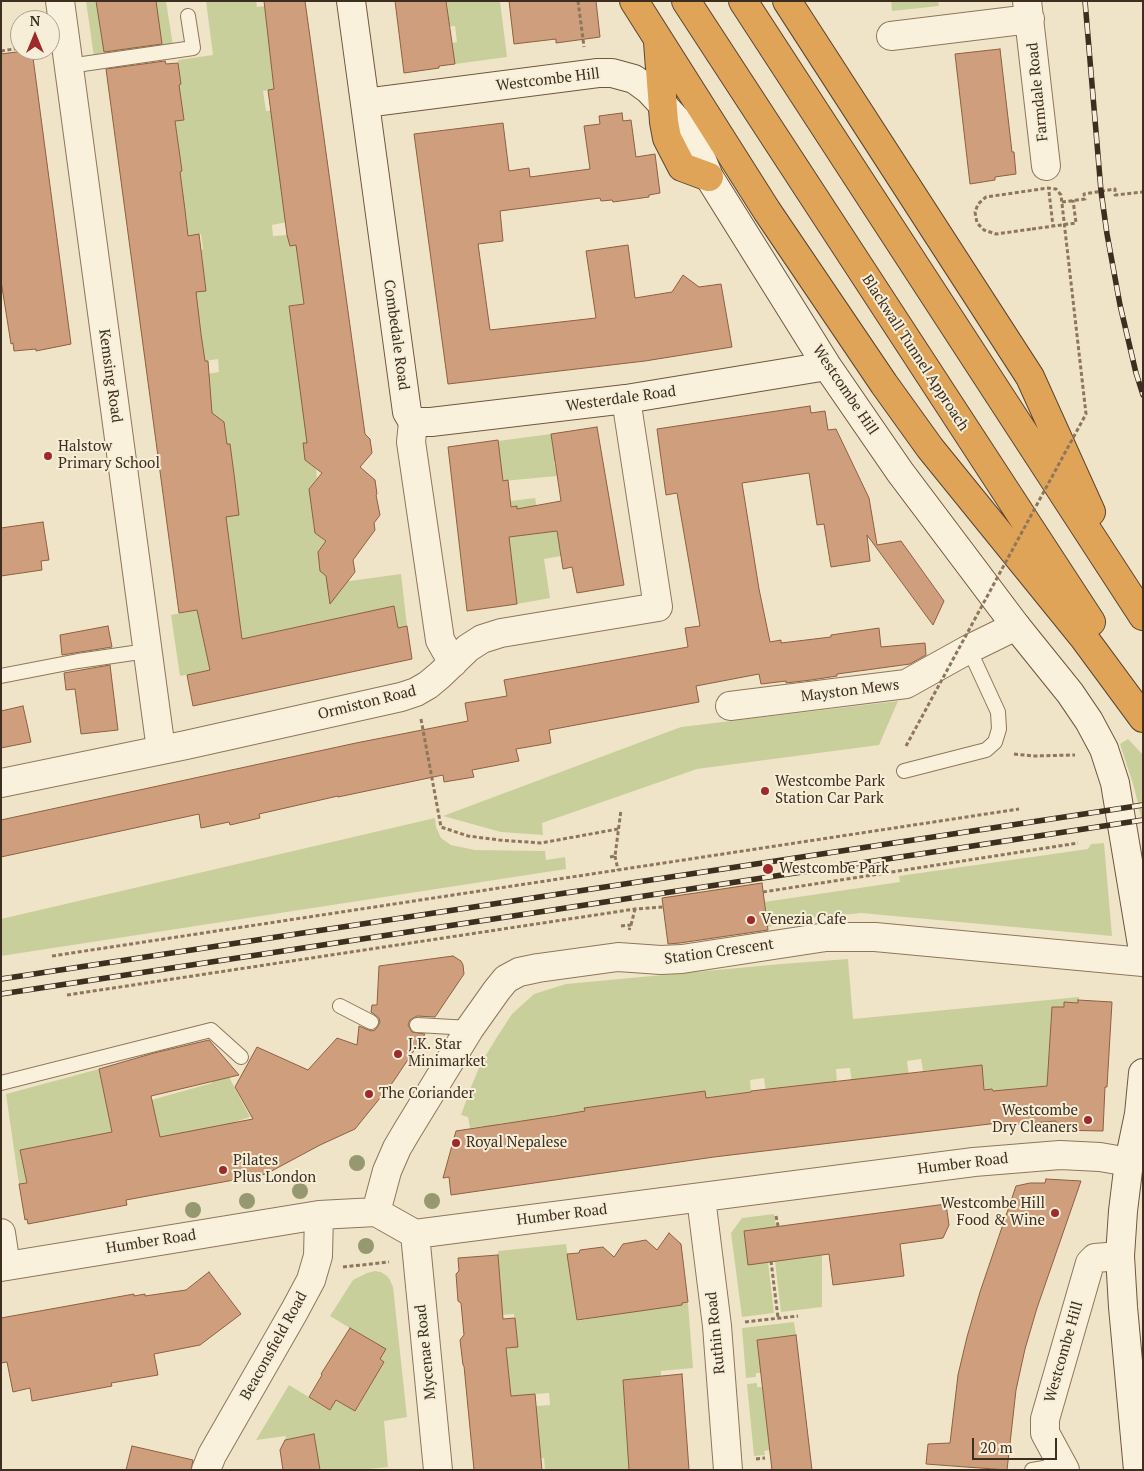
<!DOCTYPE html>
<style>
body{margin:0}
#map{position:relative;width:1144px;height:1471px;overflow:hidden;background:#f0e4c8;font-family:"PT Serif",serif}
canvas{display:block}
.frame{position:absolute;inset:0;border:2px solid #3d2e20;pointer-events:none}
.north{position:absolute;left:10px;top:10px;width:50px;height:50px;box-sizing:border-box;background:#f7eed8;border:1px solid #ada18e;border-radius:50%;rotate:0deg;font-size:14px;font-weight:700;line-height:20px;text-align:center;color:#3d2e20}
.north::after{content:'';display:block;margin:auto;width:18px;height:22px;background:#9e2a2b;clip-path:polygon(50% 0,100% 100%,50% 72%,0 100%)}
.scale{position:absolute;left:972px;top:1438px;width:85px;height:22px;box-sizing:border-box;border:2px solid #3d2e20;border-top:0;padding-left:6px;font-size:15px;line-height:18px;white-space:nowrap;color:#3d2e20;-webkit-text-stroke:4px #f7eed8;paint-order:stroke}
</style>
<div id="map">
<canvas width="1144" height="1471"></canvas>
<div class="frame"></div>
<div class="north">N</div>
<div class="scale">20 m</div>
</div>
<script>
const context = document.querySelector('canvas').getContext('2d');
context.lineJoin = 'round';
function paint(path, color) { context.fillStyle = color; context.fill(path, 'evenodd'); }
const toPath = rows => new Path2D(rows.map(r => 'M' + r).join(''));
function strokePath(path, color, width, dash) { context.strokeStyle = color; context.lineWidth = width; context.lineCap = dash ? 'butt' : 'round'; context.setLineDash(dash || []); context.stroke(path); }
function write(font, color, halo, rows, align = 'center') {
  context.font = font + ' "PT Serif",serif'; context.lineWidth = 4; context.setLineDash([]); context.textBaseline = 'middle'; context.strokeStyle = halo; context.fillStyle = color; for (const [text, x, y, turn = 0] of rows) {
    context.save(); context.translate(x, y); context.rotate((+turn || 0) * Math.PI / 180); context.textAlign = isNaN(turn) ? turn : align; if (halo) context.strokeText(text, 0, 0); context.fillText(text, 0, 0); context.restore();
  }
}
paint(toPath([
 [86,1,166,1,173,46,94,57],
 [206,1,256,1,257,7,271,5,274,89,263,91,266,111,285,109,287,222,272,225,273,236,288,235,304,244,313,302,289,306,308,442,303,444,305,460,316,469,317,478,309,489,322,510,313,520,315,533,326,541,318,552,320,570,326,576,328,584,401,574,407,626,398,628,394,607,259,635,245,639,250,661,204,642,210,670,180,676,171,615,211,607,237,598,233,568,201,531,234,474,230,444,190,449,213,420,207,374,219,372,218,359,205,361,199,319,166,269,203,264,201,250,203,249,201,234,162,239,169,173,182,171,175,121,184,120,182,107,168,86,181,84,178,60,213,55],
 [442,1,500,1,507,57,455,64,452,43,457,42,455,26,434,28,449,23,447,3],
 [891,1,938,1,939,6,892,11],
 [551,434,553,449,570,459,554,462,557,476,503,481,498,441],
 [535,498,539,518,554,516,561,556,544,559,550,598,517,604,515,589,490,539,522,535,521,521,518,521,517,506,486,509,501,502],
 [898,701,879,745,697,769,542,823,543,835,501,832,443,816,681,727],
 [1128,739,1143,755,1143,825,1134,787,1120,744],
 [435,818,436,827,441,838,451,845,475,850,545,851,546,860,565,857,566,869,1,956,1,919],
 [1104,843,1112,936,861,913,800,919,768,927,764,902,900,882,899,876,1088,849,1091,844],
 [848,959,853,1019,1079,997,1078,1003,1064,1002,1064,1007,1052,1007,1050,1036,1077,1038,1075,1079,1033,1109,1030,1088,995,1091,992,1089,984,1090,981,1065,952,1068,955,1094,937,1070,923,1071,921,1059,907,1061,912,1099,894,1075,866,1078,855,1106,850,1068,836,1069,837,1082,769,1116,764,1078,750,1080,751,1092,729,1095,733,1121,706,1098,584,1109,589,1141,570,1114,555,1115,541,1118,545,1147,531,1149,527,1120,498,1124,502,1154,489,1155,484,1126,470,1128,468,1117,461,1115,471,1087,481,1063,497,1037,512,1014,534,994,566,984,781,964],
 [99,1069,108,1112,212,1083,212,1081,229,1077,250,1117,235,1122,240,1135,162,1151,152,1102,144,1136,106,1134,20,1150,27,1183,19,1184,6,1094],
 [774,1214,776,1227,744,1231,748,1264,768,1262,774,1313,742,1317,731,1233,742,1218],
 [566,1244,577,1321,593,1318,588,1286,682,1305,682,1303,688,1303,693,1368,661,1371,661,1376,623,1381,625,1412,652,1426,626,1428,628,1455,638,1470,545,1470,544,1458,514,1462,536,1406,550,1405,549,1393,509,1396,508,1386,509,1376,506,1348,518,1346,514,1314,502,1315,498,1251],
 [822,1255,822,1307,781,1312,775,1261],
 [375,1271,381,1272,387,1276,390,1280,393,1287,407,1417,384,1421,388,1467,360,1470,309,1470,317,1454,315,1437,304,1439,303,1436,285,1440,286,1436,256,1440,289,1385,330,1410,336,1400,355,1411,363,1398,359,1395,373,1371,377,1373,384,1363,380,1359,386,1350,330,1316,353,1280,367,1273],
 [794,1322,796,1335,757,1340,761,1373,756,1373,756,1377,746,1378,742,1328],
 [757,1383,757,1387,762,1387,770,1450,764,1451,765,1455,754,1456,747,1384]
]), '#c9cf9b');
const building = toPath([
 [96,1,156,1,162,44,104,52,96,1],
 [264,1,305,1,365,434,370,439,372,453,360,467,375,480,377,494,376,495,380,515,374,523,375,530,353,560,355,572,330,604,326,576,320,571,318,552,326,541,315,533,309,489,322,473,305,460,303,443,307,443,289,306,304,304,296,245,290,246,287,235,268,90,274,89,264,1],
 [395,1,446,1,455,64,439,66,439,68,404,73,395,1],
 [509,1,596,1,600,37,556,43,556,39,514,44,509,1],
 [1000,49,1012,152,1014,152,1016,174,995,177,995,180,970,184,955,54,1000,49],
 [32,50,71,344,36,351,36,349,14,351,13,343,11,344,1,281,1,54,32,50],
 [165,61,166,64,178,63,181,84,179,85,184,120,175,121,182,171,180,172,185,210,188,236,199,234,206,291,196,292,201,334,205,361,208,361,212,413,224,422,227,444,230,444,234,474,239,515,226,517,242,639,394,606,398,628,407,626,412,659,193,706,187,675,210,670,197,610,179,613,106,69,165,61],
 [622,113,623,121,631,120,636,157,655,154,660,193,649,195,649,197,613,202,612,200,601,201,600,198,500,211,503,241,478,244,490,330,596,318,586,251,628,245,635,298,672,292,683,275,699,287,721,284,732,347,645,361,448,384,414,134,503,123,509,171,529,168,530,177,590,169,584,126,600,124,599,116,622,113],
 [810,406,811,413,825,411,828,430,836,429,869,498,877,545,901,541,944,601,933,625,867,535,870,561,831,567,824,524,817,525,809,473,742,483,759,589,770,642,781,640,781,643,831,637,831,635,879,628,881,647,925,643,926,655,910,664,837,674,837,676,811,680,786,683,786,681,761,684,759,674,696,686,699,702,549,730,551,743,516,749,519,761,472,770,474,777,444,782,443,775,338,797,338,796,259,814,260,818,230,825,229,822,201,828,199,814,1,857,1,820,356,743,468,721,465,703,507,696,504,680,688,647,685,628,700,626,677,493,666,495,657,429,810,406],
 [597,427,624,585,577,593,572,567,563,569,557,531,509,537,517,604,467,611,448,447,498,440,503,481,508,480,511,507,517,506,517,509,561,501,551,434,597,427],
 [43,522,49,560,41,561,42,570,1,576,1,528,43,522],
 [108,626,112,647,62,655,60,635,108,626],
 [110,665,118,730,81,734,75,689,66,690,64,673,110,665],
 [23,706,31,742,1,748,1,711,23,706],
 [762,883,768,930,680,943,668,944,662,898,762,883],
 [453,956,461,961,463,965,464,974,462,977,435,1017,417,1016,410,1020,408,1025,412,1032,425,1034,393,1082,355,1129,320,1145,266,1174,126,1200,127,1205,28,1224,27,1219,25,1220,19,1184,27,1183,20,1150,112,1132,99,1069,154,1053,209,1040,239,1075,151,1096,160,1137,253,1119,235,1087,257,1047,308,1070,337,1038,357,1045,359,1026,371,1031,375,1030,378,1026,380,1022,379,1018,371,1012,372,1005,377,1005,379,966,453,956],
 [1078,1000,1112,1002,1107,1087,1105,1087,1103,1131,1056,1130,1056,1121,999,1126,998,1123,714,1157,451,1195,449,1177,443,1178,456,1131,555,1116,585,1111,584,1108,705,1091,706,1098,751,1092,751,1091,982,1065,984,1090,992,1089,993,1091,1047,1086,1052,1007,1064,1007,1064,1002,1078,1003,1078,1000],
 [1046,1179,1081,1181,1037,1308,1025,1349,1016,1390,1007,1470,926,1464,928,1444,950,1443,958,1375,967,1337,980,1292,1016,1186,1030,1183,1045,1183,1046,1179],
 [946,1204,949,1225,943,1238,900,1244,904,1276,833,1285,829,1254,748,1265,744,1231,946,1204],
 [669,1233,681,1244,688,1302,682,1303,682,1305,577,1320,567,1254,579,1253,580,1250,603,1247,614,1257,623,1244,646,1240,657,1250,669,1233],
 [498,1255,503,1319,515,1318,518,1347,506,1348,511,1396,535,1394,542,1470,474,1470,464,1366,463,1365,460,1340,464,1335,461,1303,458,1301,456,1274,459,1271,458,1258,498,1255],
 [209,1272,241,1314,200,1345,154,1354,158,1375,111,1383,112,1386,32,1401,30,1388,13,1392,7,1362,1,1363,1,1318,134,1294,134,1296,145,1294,145,1296,186,1290,209,1272],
 [350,1328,386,1349,380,1359,384,1362,355,1411,336,1400,330,1410,309,1397,322,1375,321,1374,350,1328],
 [796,1335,812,1470,772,1470,757,1340,796,1335],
 [682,1374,689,1470,629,1470,623,1380,682,1374],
 [314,1434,320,1470,283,1470,280,1450,285,1440,314,1434],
 [132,1446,193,1460,191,1470,126,1470,132,1446]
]);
paint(building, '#cf9f7d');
strokePath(building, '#8d5f41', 1);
const lane = toPath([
 [69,66,193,48,188,16],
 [1,676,78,661,147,651],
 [904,771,986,750,995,742,999,729,998,712,969,649],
 [340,1006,371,1022],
 [417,1025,470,1028],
 [1,1083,211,1030,241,1057],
 [1032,1470,1062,1465]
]);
const street = toPath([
 [60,1,161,750],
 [1027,1,1046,166],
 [891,36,1030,19],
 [413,422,411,442,440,640,453,663],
 [730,706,906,684,969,649,1016,626],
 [1,783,186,745,401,697,416,692,428,685,440,675,468,648,482,639,501,633,658,607,626,399],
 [701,1198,717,1326,728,1470],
 [376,1212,387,1171,397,1148,407,1131,470,1028,497,990,506,979,519,972,538,968,618,957,661,960,682,959,826,937,875,937,1143,962],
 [1,1233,6,1266],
 [415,1234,438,1470],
 [1,1267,319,1215,376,1212,415,1234,974,1162,1060,1155,1100,1157,1129,1162],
 [206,1470,212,1455,295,1310,311,1280,318,1256,319,1215],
 [1065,1470,1045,1433,1045,1419,1090,1263,1095,1258,1120,1256]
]);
const secondary = toPath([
 [351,1,407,412,413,422,431,422,626,399,827,366],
 [365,103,598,73,612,73,634,79,649,90,662,104,679,122,700,155,709,177,827,366,900,472,1016,626,1070,693,1089,721,1104,749,1115,783,1143,951],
 [1138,1470,1123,1307,1120,1256,1123,1211,1129,1162,1139,1114,1143,1073]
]);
const highway = toPath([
 [634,1,767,211,884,384,930,448,1084,638,1143,718],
 [686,1,1091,622],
 [743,1,1143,616],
 [787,1,1030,377,1091,512],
 [658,42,664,122,667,138,682,167,709,177]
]);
strokePath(lane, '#8d765c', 16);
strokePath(street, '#8d765c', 30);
strokePath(secondary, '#6f573f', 30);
strokePath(highway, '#5b4430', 30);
strokePath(toPath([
 [578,1,584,47],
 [1,51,20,48],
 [1049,192,1053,226],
 [1062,202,1085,199,1084,194,1115,189,1115,195,1143,192],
 [1032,229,1076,223,1073,200],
 [421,719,441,827,468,836,499,840,541,843,618,829],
 [1014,754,1033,756,1075,755],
 [615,856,618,870],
 [610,857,615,856,621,810],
 [763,892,1078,843],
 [631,925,635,909],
 [621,926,631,925,629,930],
 [52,956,1019,809],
 [67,995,635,909,663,907],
 [776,1216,778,1226],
 [771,1261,778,1318],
 [343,1267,389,1262],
 [745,1322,798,1316],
 [756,1459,765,1458]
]), '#8d765c', 3, [4, 2.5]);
strokePath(lane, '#faf1dc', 14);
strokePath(street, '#faf1dc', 28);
strokePath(secondary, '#faf1dc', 28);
strokePath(highway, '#e0a458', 28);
const rail = toPath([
 [1085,1,1101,191,1107,234,1120,305,1136,373,1143,395],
 [1,979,1143,805],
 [1,994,1143,820]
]);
strokePath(rail, '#3d2e20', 5.5);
strokePath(rail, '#f7eed8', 4, [11]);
strokePath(toPath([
 [906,746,1086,414,1061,195,1056,189,1048,188,986,197,978,204,975,212,977,223,984,230,996,234,1032,229]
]), '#8d765c', 3, [4, 2.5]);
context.fillStyle = '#96986f';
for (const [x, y] of [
 [357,1163],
 [300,1191],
 [247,1201],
 [432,1201],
 [193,1210],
 [366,1246]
]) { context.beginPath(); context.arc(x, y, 8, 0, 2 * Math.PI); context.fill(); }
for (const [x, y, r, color] of [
 [48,456,5,"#9e2a2b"],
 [765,791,5,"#9e2a2b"],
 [768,869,6,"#9e2a2b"],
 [751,920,5,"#9e2a2b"],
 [398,1054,5,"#9e2a2b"],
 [369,1094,5,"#9e2a2b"],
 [1088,1120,5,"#9e2a2b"],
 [456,1143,5,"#9e2a2b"],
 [223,1170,5,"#9e2a2b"],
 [1055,1213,5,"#9e2a2b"]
]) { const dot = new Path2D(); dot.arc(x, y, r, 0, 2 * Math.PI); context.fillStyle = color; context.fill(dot); strokePath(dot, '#f7eed8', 2); }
write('15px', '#3d2e20', '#f7eed8', [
 ["Westcombe Hill",548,80,-7],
 ["Farmdale Road",1038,92,-96],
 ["Combedale Road",396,335,82],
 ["Blackwall Tunnel Approach",915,353,57],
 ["Kemsing Road",110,376,82],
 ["Westcombe Hill",845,390,56],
 ["Westerdale Road",621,399,-8],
 ["Mayston Mews",850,691,-7],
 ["Ormiston Road",367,703,-14],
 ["Station Crescent",719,952,-8],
 ["Humber Road",963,1164,-7],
 ["Humber Road",562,1215,-7],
 ["Humber Road",151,1242,-9],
 ["Ruthin Road",716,1333,-96],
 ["Beaconsfield Road",274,1346,-61],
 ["Mycenae Road",426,1352,-96],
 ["Westcombe Hill",1064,1352,-74]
]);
write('15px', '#3d2e20', '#f7eed8', [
 ["Halstow",58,447],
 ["Primary School",58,464],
 ["Westcombe Park",775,782],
 ["Station Car Park",775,799],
 ["Westcombe Park",779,869],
 ["Venezia Cafe",761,920],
 ["J.K. Star",408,1045],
 ["Minimarket",408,1062],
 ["The Coriander",379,1094],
 ["Westcombe",1078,1111,"right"],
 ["Dry Cleaners",1078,1128,"right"],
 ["Royal Nepalese",466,1143],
 ["Pilates",233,1161],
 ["Plus London",233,1178],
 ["Westcombe Hill",1045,1204,"right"],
 ["Food & Wine",1045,1221,"right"]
], 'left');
</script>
